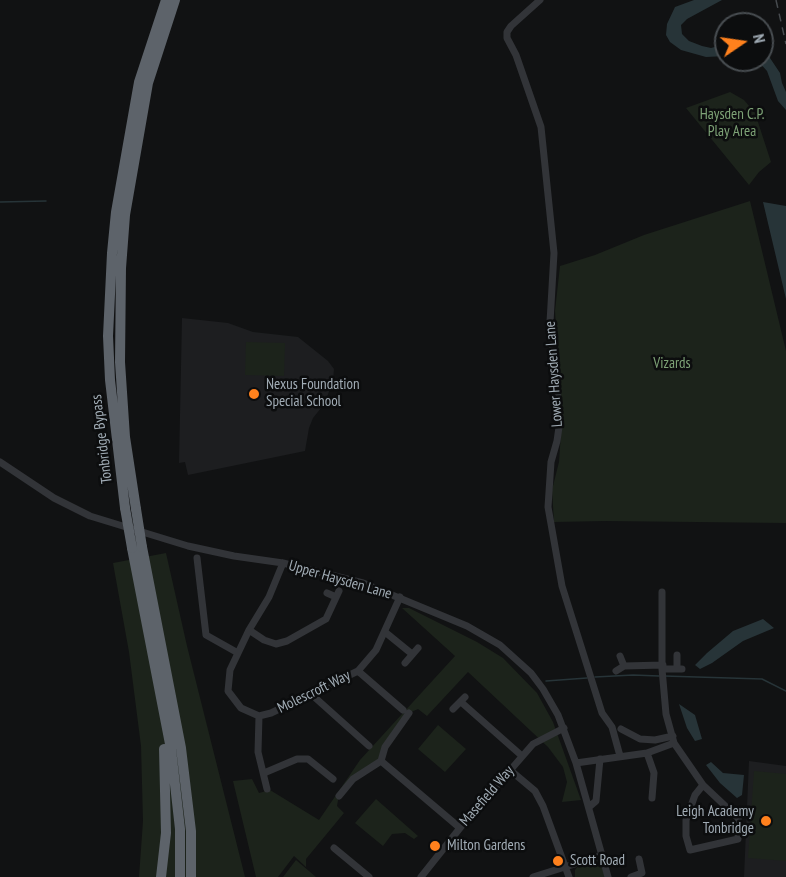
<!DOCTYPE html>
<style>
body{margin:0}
#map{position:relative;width:786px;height:877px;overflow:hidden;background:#111213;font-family:"PT Sans Narrow",sans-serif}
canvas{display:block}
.north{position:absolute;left:714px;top:12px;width:60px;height:60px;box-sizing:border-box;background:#0c0d0e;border:2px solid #484d51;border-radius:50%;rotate:77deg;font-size:16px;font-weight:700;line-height:24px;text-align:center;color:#a1acb5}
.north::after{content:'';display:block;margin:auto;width:21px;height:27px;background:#ff811d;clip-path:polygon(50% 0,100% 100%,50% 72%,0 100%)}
</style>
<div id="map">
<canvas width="786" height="877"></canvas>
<div class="north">N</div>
</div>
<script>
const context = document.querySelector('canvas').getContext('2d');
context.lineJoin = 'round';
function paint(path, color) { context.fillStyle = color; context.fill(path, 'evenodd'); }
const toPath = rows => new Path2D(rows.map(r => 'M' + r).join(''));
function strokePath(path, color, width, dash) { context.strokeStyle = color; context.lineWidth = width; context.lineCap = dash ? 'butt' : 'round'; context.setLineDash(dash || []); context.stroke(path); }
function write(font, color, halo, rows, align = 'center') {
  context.font = font + ' "PT Sans Narrow",sans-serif'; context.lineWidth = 5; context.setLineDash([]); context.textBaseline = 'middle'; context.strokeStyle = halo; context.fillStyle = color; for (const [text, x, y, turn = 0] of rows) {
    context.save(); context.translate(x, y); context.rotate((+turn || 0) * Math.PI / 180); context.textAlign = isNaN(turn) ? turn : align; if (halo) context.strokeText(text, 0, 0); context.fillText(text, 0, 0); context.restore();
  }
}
paint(toPath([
 [182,318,228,323,253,332,298,337,328,361,334,369,333,380,325,403,313,418,309,428,305,451,188,475,185,462,179,463],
 [749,761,786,766,786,877,744,877]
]), '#1d1e20');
paint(toPath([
 [730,92,744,100,755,113,771,162,759,172,749,185,686,108],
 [750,201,786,351,786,523,605,521,554,522,552,490,559,462,562,418,555,311,560,266,595,255,644,235],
 [246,342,285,343,284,376,245,375],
 [166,553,187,646,245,877,139,877,143,821,141,746,129,652,113,563],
 [402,608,409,608,477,642,503,658,537,693,553,722,581,800,562,802,567,782,563,767,548,747,468,672,427,716,418,709,409,713,378,761,339,795,337,806,344,813,306,859,306,867,294,856,278,877,256,877,233,781,252,779,259,793,270,790,319,820,360,760,455,656],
 [438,725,466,749,445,772,418,749],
 [754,771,786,774,786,861,748,858],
 [376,799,418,836,414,839,405,833,392,834,383,846,355,823],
 [296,860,316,877,283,877],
 [596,861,601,863,605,877,575,877,575,870,578,866]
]), '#1c231b');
paint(toPath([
 [694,0,722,0,687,19,681,25,682,34,689,41,702,46,711,48,726,44,726,56,706,57,681,50,670,42,666,35,667,24,675,7],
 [762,46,780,73,782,83,786,92,786,110,778,101,767,71,757,60,762,60],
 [763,202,786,206,786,299],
 [763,619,774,628,743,641,712,663,700,669,695,665,707,653,733,631],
 [679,704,695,715,702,739,695,741,687,728],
 [711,762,723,773,744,775,742,795,737,798,720,783,706,765]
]), '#273438');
strokePath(toPath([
 [0,202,46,201],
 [664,676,762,679,786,691],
 [595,677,633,675,659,676],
 [546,681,587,678]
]), '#273438', 1.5);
strokePath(toPath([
 [540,0,511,26,507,32,507,38,516,55,541,127,554,253,550,322,560,420,557,441,551,462,548,507,562,586,602,713,612,727,620,756],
 [0,462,54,498,90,516,188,546,234,556,283,563,363,583,467,626,500,645,531,673,543,689,558,715,576,763,608,877],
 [197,558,206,635,238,653],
 [283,563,269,597,249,630,230,670,228,691,241,708,259,716,271,713,358,671,376,650,400,597],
 [662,592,662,669,666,714,674,743,703,785,738,818,738,839,690,850,686,836,686,820,695,795,703,785],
 [327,593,336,597],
 [249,630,264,640,276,644,287,641,326,619,339,591],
 [385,632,412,654],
 [620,656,624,666],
 [405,663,418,648],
 [677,668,677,655],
 [662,669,682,669],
 [358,671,403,710],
 [616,671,624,666,663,665],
 [311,694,369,746],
 [461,702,522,756],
 [453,709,465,697],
 [259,716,258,752,267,789],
 [621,729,640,739,655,740,673,736],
 [647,753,654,773,652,798],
 [381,761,460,828],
 [576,763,647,753,674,743],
 [510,770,535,791,543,806,569,877],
 [264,773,297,759,308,759,333,779],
 [339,796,353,779,381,761,385,747,409,713],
 [589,807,596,801,600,759],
 [334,848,369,877],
 [421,877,460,828,533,744,564,728],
 [533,877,603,855],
 [631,877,642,873,639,859]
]), '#323438', 7);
strokePath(toPath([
 [125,508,110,380,108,336,112,253,116,212,139,82,166,0],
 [136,509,125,437,120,362,121,268,125,215,148,83,175,0],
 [142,547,181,748,191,831,191,877],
 [132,548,171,749,180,829,180,877],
 [161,877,166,833,164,749]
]), '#5d636a', 10);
strokePath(toPath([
 [776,0,786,44]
]), '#474b4f', 1.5, [8, 6]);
strokePath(toPath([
 [125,508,132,548],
 [136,509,142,547]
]), '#5d636a', 10);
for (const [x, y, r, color] of [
 [254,394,6,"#ff811d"],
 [766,821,6,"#ff811d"],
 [435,846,6,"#ff811d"],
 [558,861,6,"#ff811d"]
]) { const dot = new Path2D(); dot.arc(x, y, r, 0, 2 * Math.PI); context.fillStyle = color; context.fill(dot); strokePath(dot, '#0c0d0e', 2); }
write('15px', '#7da276', '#0c0d0e', [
 ["Haysden C.P.",732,115],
 ["Play Area",732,132],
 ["Vizards",672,364]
]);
write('15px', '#a1acb5', '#0c0d0e', [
 ["Lower Haysden Lane",554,374,-94],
 ["Tonbridge Bypass",102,439,-97],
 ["Upper Haysden Lane",340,580,16],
 ["Molescroft Way",314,692,-26],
 ["Masefield Way",487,796,-49]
]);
write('15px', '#a1acb5', '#0c0d0e', [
 ["Nexus Foundation",266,385],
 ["Special School",266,402],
 ["Leigh Academy",754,812,"right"],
 ["Tonbridge",754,829,"right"],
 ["Milton Gardens",447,846],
 ["Scott Road",570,861]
], 'left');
</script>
